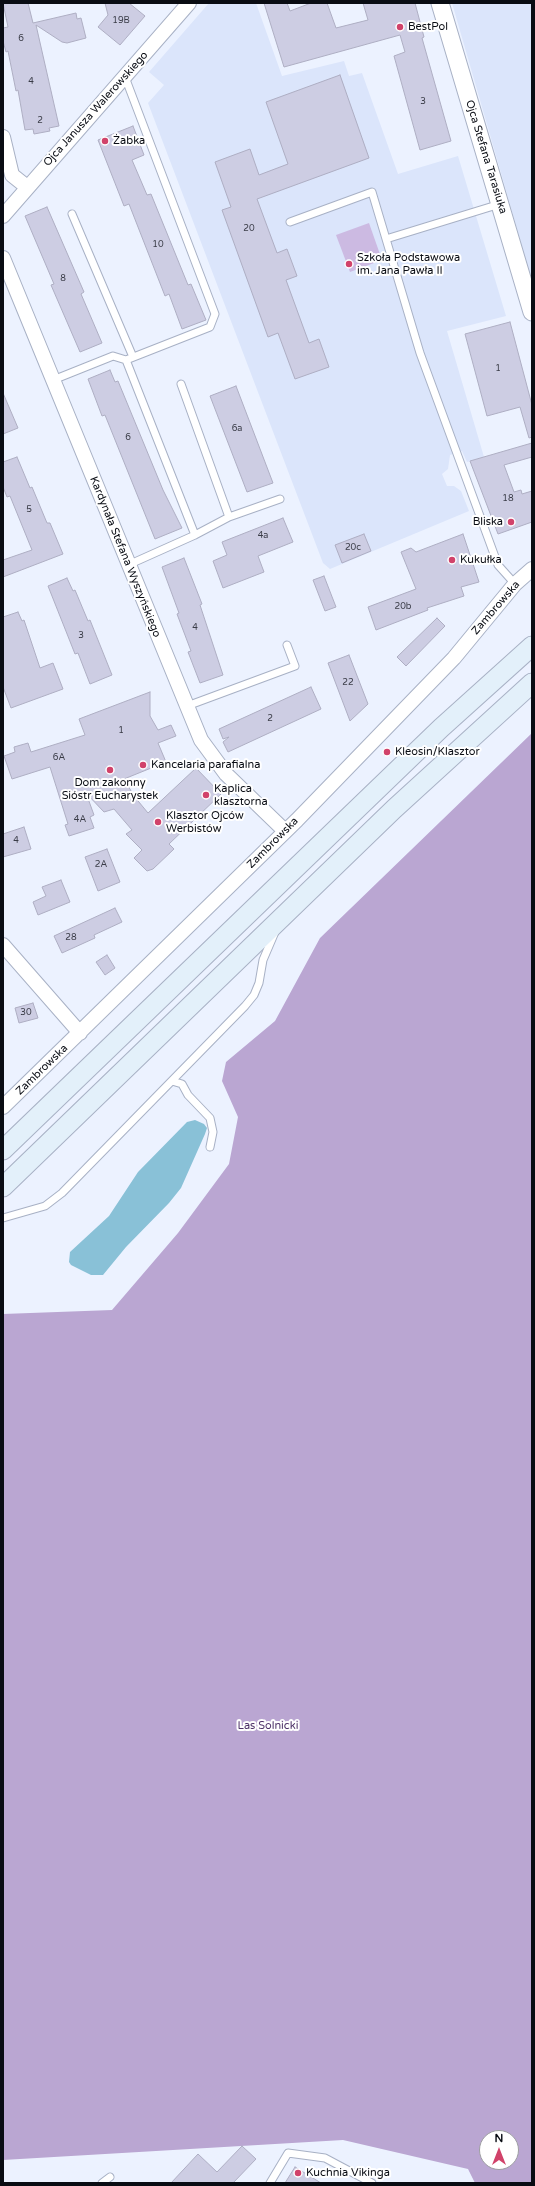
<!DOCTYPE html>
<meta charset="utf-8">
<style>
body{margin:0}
#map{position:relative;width:535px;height:2186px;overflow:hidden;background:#ecf2ff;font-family:"Varela Round",sans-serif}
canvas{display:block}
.frame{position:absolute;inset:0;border:4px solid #090c13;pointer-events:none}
.north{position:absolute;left:479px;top:2130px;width:40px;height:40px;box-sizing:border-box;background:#fff;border:1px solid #9d9ea1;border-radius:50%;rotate:0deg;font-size:11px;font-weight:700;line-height:16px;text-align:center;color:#090c13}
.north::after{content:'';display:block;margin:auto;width:14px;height:18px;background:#d1426a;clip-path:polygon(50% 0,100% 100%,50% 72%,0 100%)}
</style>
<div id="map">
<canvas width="535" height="2186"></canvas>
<div class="frame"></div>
<div class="north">N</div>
</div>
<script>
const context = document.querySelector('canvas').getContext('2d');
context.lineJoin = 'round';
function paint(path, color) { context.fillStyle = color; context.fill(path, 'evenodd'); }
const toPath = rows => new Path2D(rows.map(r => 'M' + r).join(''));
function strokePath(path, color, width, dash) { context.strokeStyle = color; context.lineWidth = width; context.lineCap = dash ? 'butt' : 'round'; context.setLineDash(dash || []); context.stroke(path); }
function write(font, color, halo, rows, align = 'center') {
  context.font = font + ' "Varela Round",sans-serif'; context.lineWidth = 4; context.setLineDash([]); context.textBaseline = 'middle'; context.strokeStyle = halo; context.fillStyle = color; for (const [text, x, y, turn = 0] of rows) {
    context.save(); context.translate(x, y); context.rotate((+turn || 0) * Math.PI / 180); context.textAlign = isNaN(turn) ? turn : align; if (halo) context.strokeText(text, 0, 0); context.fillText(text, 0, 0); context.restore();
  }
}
paint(toPath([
 [209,3,256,3,282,76,344,61,349,76,362,73,398,174,458,156,506,316,447,331,484,457,467,462,462,451,450,455,448,469,442,474,447,486,454,486,461,491,469,511,330,569,323,563,148,103,164,85,149,72],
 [452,3,532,3,532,282,501,173]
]), '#dbe5fb');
paint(toPath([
 [369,223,382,260,350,272,336,235]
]), '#ccbae2');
paint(toPath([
 [532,733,532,2183,475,2183,468,2169,343,2140,3,2160,3,1314,112,1310,178,1233,229,1164,238,1117,222,1081,226,1062,275,1021,320,938],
 [487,2138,511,2138,511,2162,487,2162]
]), '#baa6d2');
paint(toPath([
 [195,1120,204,1124,207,1128,205,1134,181,1188,169,1203,126,1247,103,1275,91,1275,71,1265,69,1262,70,1252,109,1216,138,1172,187,1122]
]), '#89c1d7');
const building = toPath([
 [3,3,28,3,33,23,76,13,77,19,81,18,86,38,67,43,62,42,36,25,59,126,49,128,50,131,34,134,33,129,25,130,18,90,16,91,8,51,6,52,3,41,3,28,8,27,3,3],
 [105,3,129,3,145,16,120,45,98,27,108,15,105,3],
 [264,3,287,3,290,11,311,3,327,3,336,28,368,20,363,3,415,3,424,37,422,38,451,141,420,150,394,56,405,52,400,35,284,67,264,3],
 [340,75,369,158,257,199,277,253,287,249,297,276,286,280,309,343,319,339,329,367,295,379,278,333,268,337,222,210,231,207,215,162,250,149,259,175,288,164,266,102,340,75],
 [133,126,144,155,132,160,147,195,151,194,188,285,191,284,206,320,182,329,169,294,165,296,129,204,124,206,98,140,133,126],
 [47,207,84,292,81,294,102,343,80,352,51,285,54,284,25,216,47,207],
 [510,322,532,405,532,437,529,438,520,407,487,416,465,334,510,322],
 [110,370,115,382,118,381,163,490,182,528,155,539,105,415,102,416,88,379,110,370],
 [236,386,273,483,247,492,210,396,236,386],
 [3,393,18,428,3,434,3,393],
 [532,443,532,457,504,465,514,492,521,490,522,494,532,491,532,522,498,534,470,461,532,443],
 [17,457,30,488,32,487,47,523,50,523,63,554,3,577,3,560,32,550,10,496,7,497,3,487,3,462,17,457],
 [283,518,293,542,258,556,264,572,223,588,213,561,227,555,222,542,283,518],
 [364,534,371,551,342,563,335,545,364,534],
 [463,534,479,582,461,587,464,596,427,608,428,610,376,630,368,607,416,589,401,552,411,548,416,552,463,534],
 [184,558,202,604,200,605,223,675,200,683,188,652,191,651,177,614,179,613,162,567,184,558],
 [324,576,336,607,325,611,313,580,324,576],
 [67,578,73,591,75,590,88,621,90,620,112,675,90,684,78,653,75,654,48,586,67,578],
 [18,612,22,621,24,620,40,668,53,663,63,689,11,708,3,687,3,617,18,612],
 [437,618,445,626,406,666,397,657,437,618],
 [349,655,368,704,350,721,328,663,349,655],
 [311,687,321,709,228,752,223,742,229,737,223,739,219,729,311,687],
 [150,692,150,716,158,730,171,725,176,736,158,743,166,762,124,779,134,796,148,813,196,768,221,794,169,844,174,849,153,869,147,871,134,858,142,850,126,834,132,830,114,809,104,812,86,793,94,815,90,817,94,828,69,836,65,825,68,824,50,767,12,779,4,756,15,752,14,747,28,743,31,752,85,735,79,719,150,692],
 [24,827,31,849,3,857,3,834,24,827],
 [107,849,120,882,98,891,85,857,107,849],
 [61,880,70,902,38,915,33,902,46,896,42,887,61,880],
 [115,908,122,922,94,935,95,938,62,953,54,936,115,908],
 [107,955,115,968,105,975,96,962,107,955],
 [33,1003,38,1018,19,1023,15,1008,33,1003],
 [242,2146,256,2159,233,2183,171,2183,198,2154,217,2172,242,2146],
 [295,2167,321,2183,285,2183,295,2167]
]);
paint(building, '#cdcde3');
strokePath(building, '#aeaec3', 1);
const service = toPath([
 [125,77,215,314,210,327,126,360,195,535,128,565],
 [72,214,133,357],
 [290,222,372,192,420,353,498,565,515,584],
 [386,239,500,204],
 [53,380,113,356,126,360],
 [181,384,229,517],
 [195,535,229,517,280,499],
 [187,706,295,666,287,645],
 [172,1081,182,1084,188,1095,210,1118,213,1132,210,1147],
 [3,1218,45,1206,62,1193,245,1006,254,995,259,983,263,960,275,932],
 [102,2183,110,2177],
 [270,2183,288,2153,325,2158,372,2183]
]);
const minor = toPath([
 [3,137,12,175,27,187],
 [3,216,189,3],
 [3,258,201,740,226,774,285,831],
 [3,945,80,1033],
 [3,1107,297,820,454,658,515,584,532,569]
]);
const tertiary = toPath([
 [440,3,532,312]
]);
const secondary = toPath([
 [3,1150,441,728,532,646],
 [3,1187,394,809,532,683]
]);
strokePath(service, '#a8b1c5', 9);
strokePath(minor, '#a8b1c5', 16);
strokePath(tertiary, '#a8b1c5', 19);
strokePath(secondary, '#a8b1c5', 21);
strokePath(service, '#fff', 7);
strokePath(minor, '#fff', 14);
strokePath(tertiary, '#fff', 17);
strokePath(secondary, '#e3f0fa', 19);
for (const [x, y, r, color] of [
 [400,27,4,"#d1426a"],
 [105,141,4,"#d1426a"],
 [349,264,4,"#d1426a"],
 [511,522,4,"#d1426a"],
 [452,560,4,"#d1426a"],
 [387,752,4,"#d1426a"],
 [143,765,4,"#d1426a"],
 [110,770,4,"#d1426a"],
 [206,795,4,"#d1426a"],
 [158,822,4,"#d1426a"],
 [298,2173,4,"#d1426a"]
]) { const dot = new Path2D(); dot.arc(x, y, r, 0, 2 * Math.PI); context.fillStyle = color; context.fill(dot); strokePath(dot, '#fff', 1.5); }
write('9px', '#3a3c47', null, [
 ["19B",121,21],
 ["6",21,39],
 ["4",31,82],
 ["3",423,102],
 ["2",40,121],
 ["20",249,229],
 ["10",158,245],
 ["8",63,279],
 ["1",498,369],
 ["6a",237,429],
 ["6",128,438],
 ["18",508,499],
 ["5",29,510],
 ["4a",263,536],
 ["20c",353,548],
 ["20b",403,607],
 ["4",195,628],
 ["3",81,636],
 ["22",348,683],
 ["2",270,719],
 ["1",121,731],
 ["6A",59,758],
 ["4A",80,820],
 ["4",16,841],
 ["2A",101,865],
 ["28",71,938],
 ["30",26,1013]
]);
write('11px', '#090c13', '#fff', [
 ["BestPol",408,27],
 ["Żabka",113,141],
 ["Szkoła Podstawowa",357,258],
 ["im. Jana Pawła II",357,271],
 ["Bliska",503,522,"right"],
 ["Kukułka",460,560],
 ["Kleosin/Klasztor",395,752],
 ["Kancelaria parafialna",151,765],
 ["Dom zakonny",110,783,"center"],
 ["Sióstr Eucharystek",110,796,"center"],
 ["Kaplica",214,789],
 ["klasztorna",214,802],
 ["Klasztor Ojców",166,816],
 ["Werbistów",166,829],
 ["Kuchnia Vikinga",306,2173]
], 'left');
write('11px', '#090c13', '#fff', [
 ["Ojca Janusza Walerowskiego",96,109,-48],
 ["Ojca Stefana Tarasiuka",486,157,73],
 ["Kardynała Stefana Wyszyńskiego",125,557,68],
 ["Zambrowska",496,608,-49],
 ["Zambrowska",273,843,-45],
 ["Zambrowska",42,1070,-44]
]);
write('11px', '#4d3168', '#fff', [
 ["Las Solnicki",268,1726]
]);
</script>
